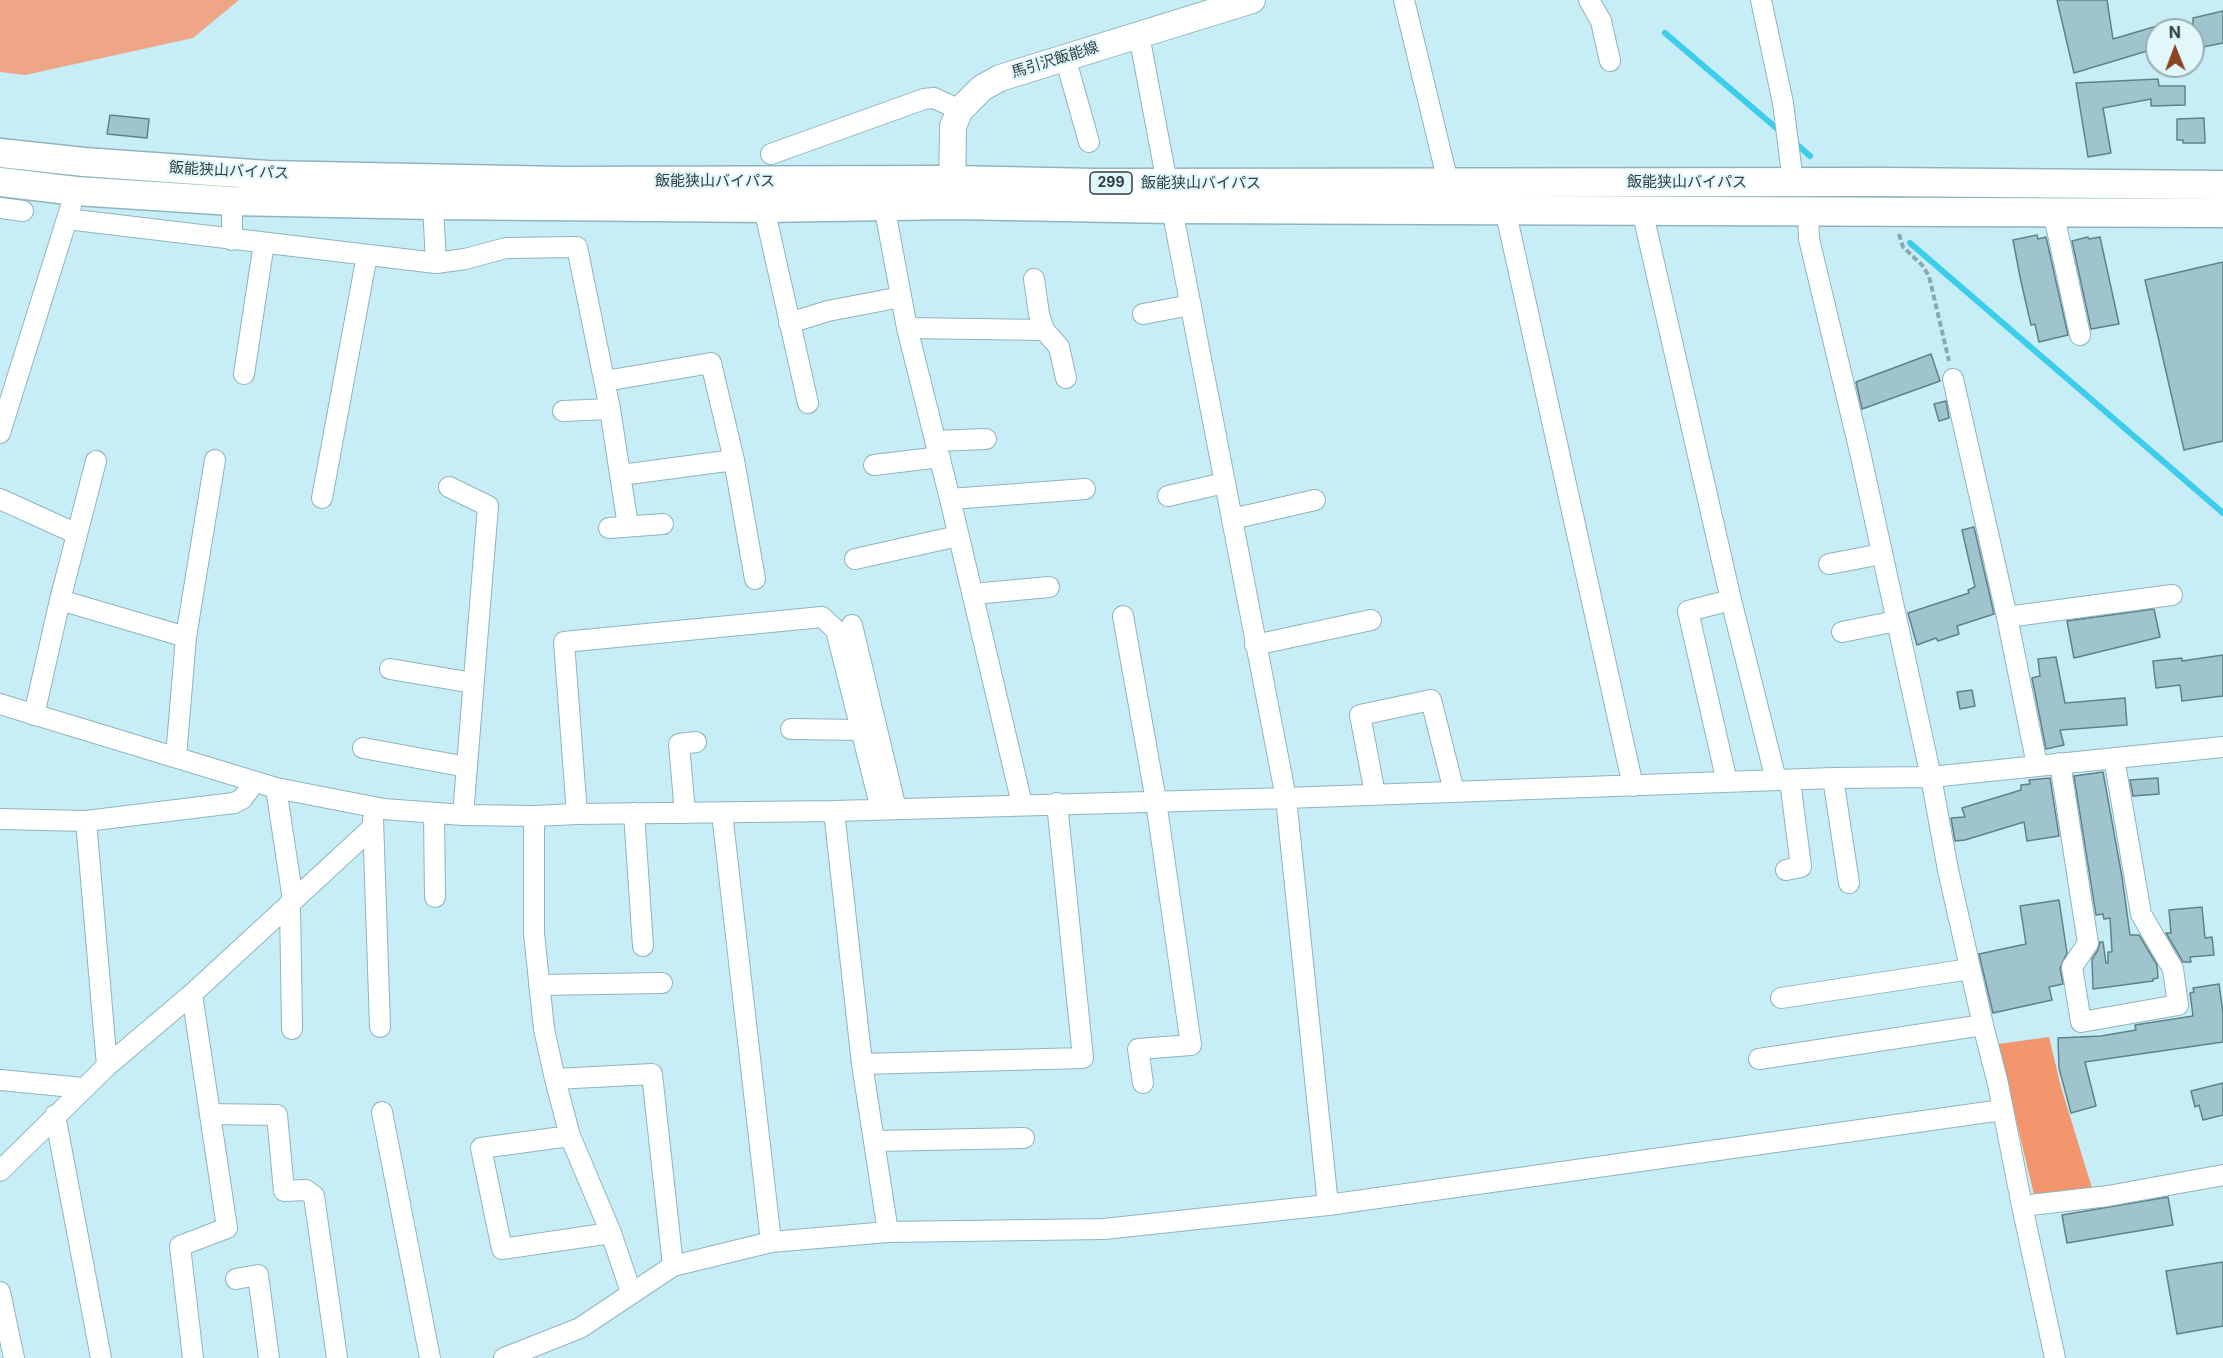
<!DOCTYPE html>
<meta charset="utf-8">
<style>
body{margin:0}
#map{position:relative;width:2223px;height:1358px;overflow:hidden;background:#c7edf6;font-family:Inter,sans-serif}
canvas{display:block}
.north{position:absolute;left:2145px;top:18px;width:60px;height:60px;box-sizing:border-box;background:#e1f7fc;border:2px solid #9aadb2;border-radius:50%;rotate:359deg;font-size:16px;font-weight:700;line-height:24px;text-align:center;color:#303f43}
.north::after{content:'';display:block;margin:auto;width:21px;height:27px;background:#8b4422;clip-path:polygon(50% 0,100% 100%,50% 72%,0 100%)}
</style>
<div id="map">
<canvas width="2223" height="1358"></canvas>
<div class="north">N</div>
</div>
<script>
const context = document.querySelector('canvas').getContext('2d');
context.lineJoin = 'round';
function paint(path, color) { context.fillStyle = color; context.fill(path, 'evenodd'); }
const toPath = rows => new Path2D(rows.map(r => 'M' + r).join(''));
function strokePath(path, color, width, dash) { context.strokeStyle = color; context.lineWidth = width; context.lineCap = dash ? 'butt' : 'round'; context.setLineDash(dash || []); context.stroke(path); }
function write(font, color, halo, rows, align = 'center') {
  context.font = font + ' Inter,"Noto Sans JP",sans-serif'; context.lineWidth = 4.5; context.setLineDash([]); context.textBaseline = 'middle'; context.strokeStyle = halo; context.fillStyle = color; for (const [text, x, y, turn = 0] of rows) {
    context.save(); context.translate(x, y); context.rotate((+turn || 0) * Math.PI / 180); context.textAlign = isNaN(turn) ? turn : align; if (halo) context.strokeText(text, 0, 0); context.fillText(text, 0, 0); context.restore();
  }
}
paint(toPath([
 [0,0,239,0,193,38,25,75,0,72]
]), '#eea687');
paint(toPath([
 [2049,1037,2061,1087,2092,1188,2035,1199,1998,1044]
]), '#f3966d');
strokePath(toPath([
 [1665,33,1781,132],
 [1794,142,1810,156],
 [1910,243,2223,513]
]), '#3bcdea', 6);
const building = toPath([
 [2057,0,2107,0,2113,39,2157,26,2157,48,2074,73,2057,0],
 [2223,11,2223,43,2193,49,2193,18,2223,11],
 [2158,79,2159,86,2185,86,2185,105,2151,106,2151,99,2103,108,2111,153,2088,157,2076,83,2158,79],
 [110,115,149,119,147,138,107,134,110,115],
 [2204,118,2205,143,2183,143,2183,140,2177,140,2177,119,2204,118],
 [2037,235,2038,239,2046,237,2068,335,2039,342,2035,324,2031,325,2020,277,2013,240,2037,235],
 [2088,237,2089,239,2100,237,2119,324,2091,329,2072,241,2088,237],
 [2223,262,2223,441,2184,450,2145,280,2223,262],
 [1931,354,1940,381,1862,409,1856,382,1931,354],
 [1946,401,1949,418,1939,421,1934,404,1946,401],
 [1974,527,1994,614,1957,626,1959,634,1938,641,1936,638,1917,645,1908,613,1969,593,1968,590,1975,587,1962,530,1974,527],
 [2154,609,2160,637,2074,658,2067,621,2154,609],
 [2223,655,2223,696,2182,701,2180,685,2156,688,2153,661,2182,658,2182,661,2223,655],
 [2056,657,2065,703,2125,698,2127,725,2060,730,2064,745,2046,749,2032,678,2040,676,2038,659,2056,657],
 [1972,690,1975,706,1960,709,1957,692,1972,690],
 [2103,772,2122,877,2130,935,2139,935,2157,965,2158,978,2153,979,2153,981,2093,989,2092,959,2098,950,2100,942,2103,942,2106,963,2108,963,2108,952,2112,952,2110,918,2104,919,2103,914,2096,915,2074,776,2103,772],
 [2050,778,2059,836,2027,841,2024,822,1965,840,1955,841,1951,818,1965,817,1962,808,2021,790,2021,785,2030,784,2029,780,2050,778],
 [2158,778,2159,794,2133,796,2130,780,2158,778],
 [2059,900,2067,953,2060,968,2063,984,2049,987,2052,1000,1993,1013,1979,954,2026,944,2020,906,2059,900],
 [2202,907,2205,938,2212,937,2214,955,2190,957,2191,962,2183,962,2166,933,2171,933,2169,910,2202,907],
 [2219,984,2223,1013,2223,1042,2085,1062,2096,1106,2071,1113,2059,1068,2058,1038,2101,1036,2136,1030,2135,1025,2193,1016,2190,993,2194,992,2193,988,2219,984],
 [2223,1083,2223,1115,2203,1120,2199,1105,2195,1107,2191,1091,2223,1083],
 [2168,1197,2173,1225,2067,1243,2062,1215,2168,1197],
 [2223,1262,2223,1326,2177,1334,2166,1271,2223,1262]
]);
paint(building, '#a0c4cd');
strokePath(building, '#5f828a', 1.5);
const minor = toPath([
 [1404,0,1448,182],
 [1589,0,1601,21,1610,61],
 [1761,0,1783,103,1793,182],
 [1139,35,1167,183],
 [1065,57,1089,142],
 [771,154,924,99,934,98,960,110],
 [433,205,436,263],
 [884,205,907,328,950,499,1022,804],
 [0,208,23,211],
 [764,208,808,403],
 [1172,209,1286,798,1328,1205],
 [1505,209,1633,786],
 [1642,210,1731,600,1776,780],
 [1808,210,1809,239,1860,452,1931,777,1948,870,1983,1025,1998,1084,2022,1206,2055,1358],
 [2053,211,2080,335],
 [67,219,436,263,465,259,506,248,577,247,610,409,628,526],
 [232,240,232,201],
 [1034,279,1039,314,1044,330,1059,347,1066,378],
 [1143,314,1191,305],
 [789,323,828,311,901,297],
 [907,328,1044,330],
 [244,374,264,243],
 [1953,379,2007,617,2037,765],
 [605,381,711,363,734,460,755,579],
 [563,411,610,409],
 [0,433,71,206],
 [935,441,986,439],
 [874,465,940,457],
 [621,475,734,460],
 [449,487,488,506,463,815],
 [1168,496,1224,483],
 [322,498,367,255],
 [0,499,77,534],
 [950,499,1085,489],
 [1232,519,1315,500],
 [609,528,663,524],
 [855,559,958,536],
 [1829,564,1882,554],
 [973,594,1049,587],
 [60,600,186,637],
 [1123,616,1156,801,1191,1045,1138,1049,1143,1083],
 [2007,617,2172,595],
 [852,625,896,809],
 [1842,632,1896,621],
 [1255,645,1371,620],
 [390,669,473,683],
 [0,704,276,788,384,809,463,815,534,816,577,814,834,811,1286,798,1833,778,1931,777,2223,747],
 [34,715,60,600,96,461],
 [791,729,862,730],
 [363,748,467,767],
 [176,757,186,637,215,460],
 [2060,763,2088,943,2072,967,2081,1022,2178,1005,2173,969,2141,914,2114,758],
 [1833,778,1849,883],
 [1727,782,1688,611,1731,600],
 [276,788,293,900],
 [1375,794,1360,715,1431,700,1454,791],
 [834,811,862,1064,888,1232],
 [434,813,435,897],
 [634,813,643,946],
 [685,813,679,744,696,742],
 [722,813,771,1242],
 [577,814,564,642,822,617,836,630,881,809],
 [534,816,534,933,544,1029,555,1079],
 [0,819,86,821,234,803,242,799,255,782],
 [373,819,380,1027],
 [86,821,107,1066],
 [1786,870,1801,867,1790,780],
 [290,903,292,1029],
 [539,985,662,983],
 [192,994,227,1228,180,1246,193,1358],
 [1781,998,1970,969],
 [1759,1059,1983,1025],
 [862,1064,1083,1058,1057,803],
 [0,1080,83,1088],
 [382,1112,430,1358],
 [210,1114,277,1115,284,1191,306,1190,314,1196,337,1358],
 [55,1115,101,1358],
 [570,1136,481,1148,502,1249,611,1233],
 [876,1141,1024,1138],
 [0,1171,107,1066,192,994,373,827],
 [2022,1206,2108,1196,2223,1175],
 [236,1279,258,1275,269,1358],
 [0,1292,14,1358],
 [631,1292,611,1233,570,1136,555,1079,652,1074,673,1266],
 [504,1358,580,1328,673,1266,771,1242,888,1232,1104,1229,1328,1205,2002,1110]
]);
const major = toPath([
 [952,199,953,126,960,110,982,88,1000,78,1252,0]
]);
const highway = toPath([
 [0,153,84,162,267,175,562,181,952,180,1095,183,1882,182,2223,185],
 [0,182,76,191,232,201,433,205,764,208,953,205,1172,209,2223,213]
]);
strokePath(minor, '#90b4bd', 22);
strokePath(major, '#90b4bd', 28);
strokePath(highway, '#90b4bd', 31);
strokePath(toPath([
 [1899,234,1903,247,1922,265,1929,276,1949,361]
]), '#8ba8af', 4, [6, 3]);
strokePath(minor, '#fff', 20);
strokePath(major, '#fff', 26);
strokePath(highway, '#fff', 28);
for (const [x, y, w] of [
 [1111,183,42]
]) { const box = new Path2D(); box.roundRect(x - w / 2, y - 11, w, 22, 4.5); context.fillStyle = '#e1f7fc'; context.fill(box); strokePath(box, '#303f43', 1.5); }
write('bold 14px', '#303f43', null, [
 ["299",1111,183]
]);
write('15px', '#303f43', '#e1f7fc', [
 ["馬引沢飯能線",1055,60,-17],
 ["飯能狭山バイパス",229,171,3],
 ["飯能狭山バイパス",715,181],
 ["飯能狭山バイパス",1687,182],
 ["飯能狭山バイパス",1201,183]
]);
</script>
